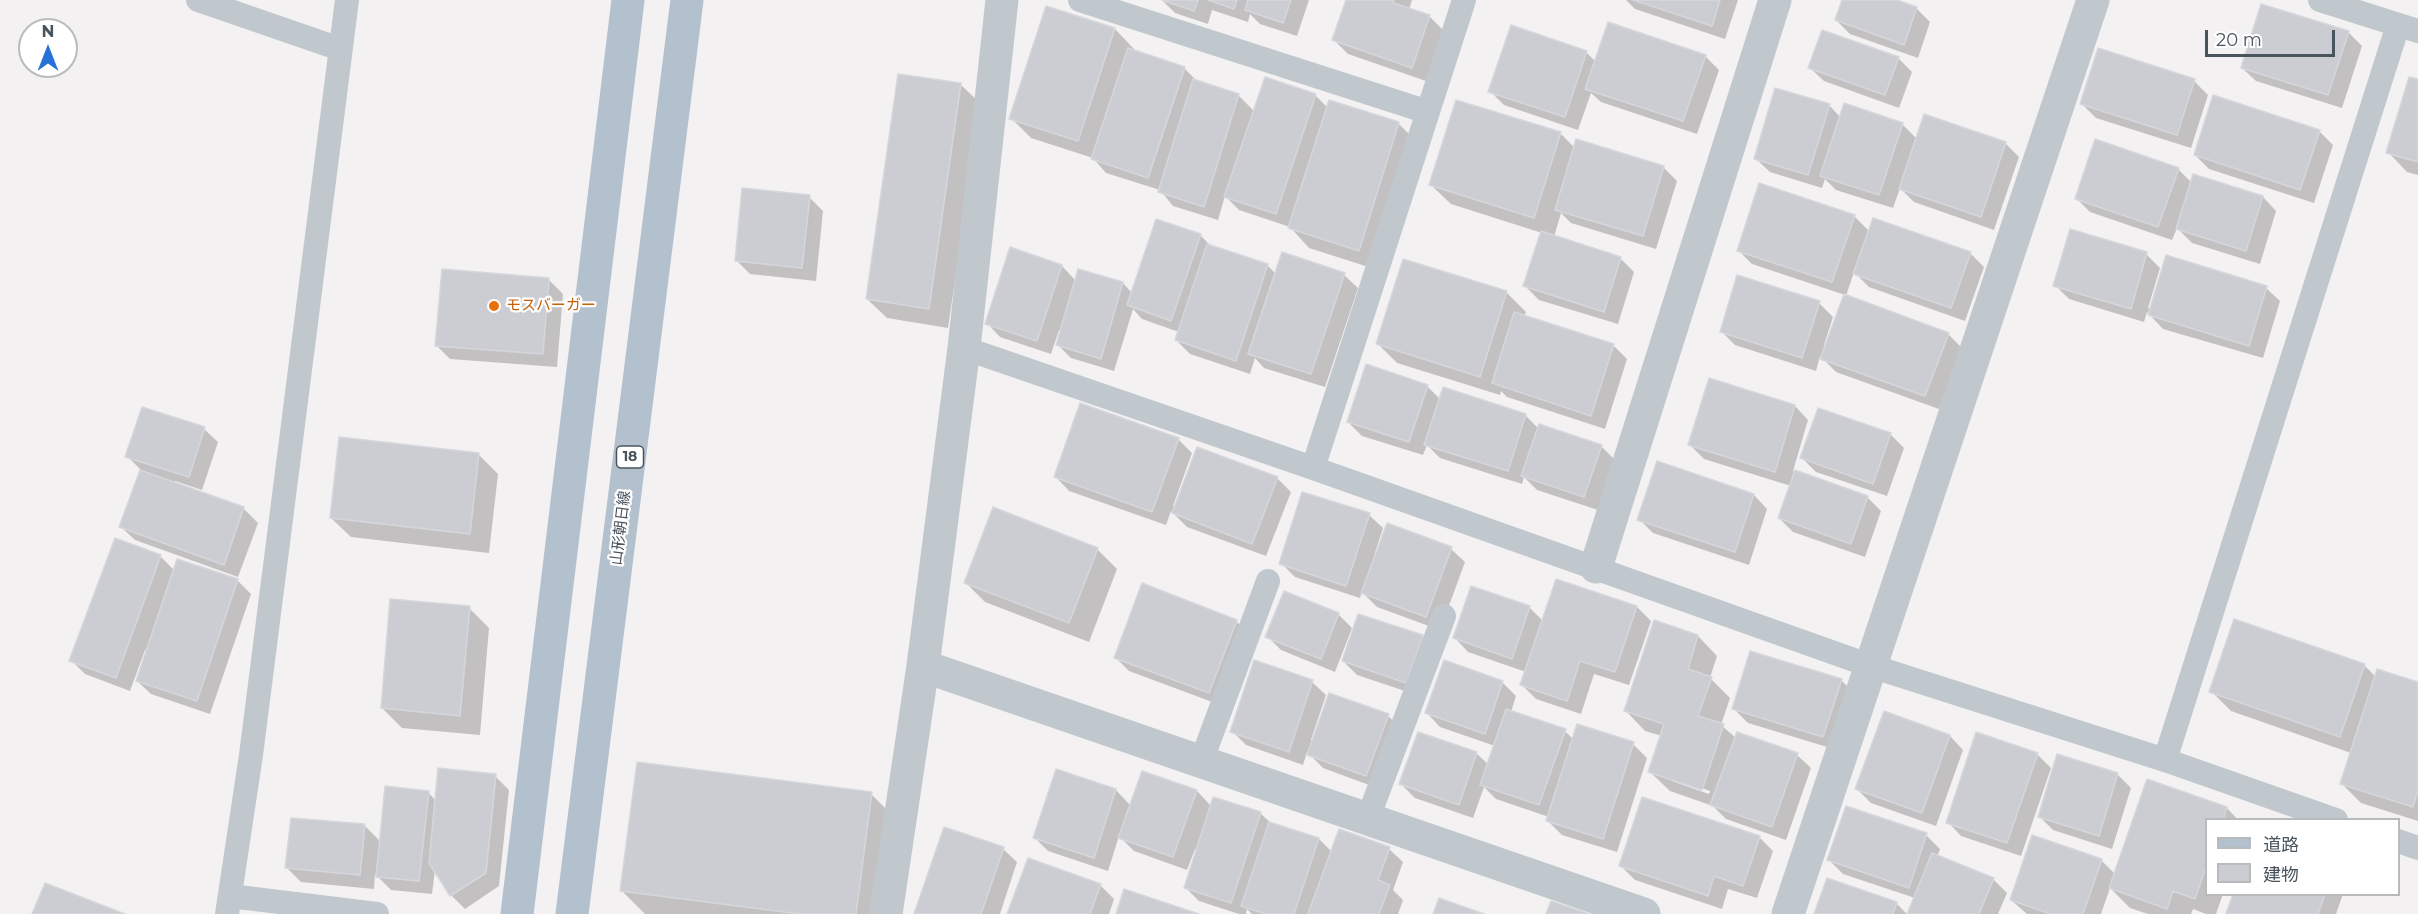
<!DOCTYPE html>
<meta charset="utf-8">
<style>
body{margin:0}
#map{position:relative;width:2418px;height:914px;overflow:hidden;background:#f3f1f1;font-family:Montserrat,"Noto Sans JP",sans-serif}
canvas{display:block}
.legend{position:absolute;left:2205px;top:818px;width:195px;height:78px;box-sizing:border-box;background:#fff;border:2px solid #b7bbbe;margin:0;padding:8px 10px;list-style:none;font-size:18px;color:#4a545d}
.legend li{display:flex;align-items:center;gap:12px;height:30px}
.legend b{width:30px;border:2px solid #b7bbbe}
.north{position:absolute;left:18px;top:18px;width:60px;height:60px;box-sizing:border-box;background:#fff;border:2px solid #b7bbbe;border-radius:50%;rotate:0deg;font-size:16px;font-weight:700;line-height:24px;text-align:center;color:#4a545d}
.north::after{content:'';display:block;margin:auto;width:21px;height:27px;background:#2771d7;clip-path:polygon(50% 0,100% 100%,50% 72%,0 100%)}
.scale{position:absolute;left:2205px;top:30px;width:130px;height:27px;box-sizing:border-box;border:3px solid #4a545d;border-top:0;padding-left:8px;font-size:18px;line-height:21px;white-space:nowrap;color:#4a545d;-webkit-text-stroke:4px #fff;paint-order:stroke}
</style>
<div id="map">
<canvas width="2418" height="914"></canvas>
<ul class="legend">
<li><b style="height:8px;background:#b3c0cd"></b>道路</li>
<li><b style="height:16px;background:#cbcdd3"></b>建物</li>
</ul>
<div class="north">N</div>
<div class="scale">20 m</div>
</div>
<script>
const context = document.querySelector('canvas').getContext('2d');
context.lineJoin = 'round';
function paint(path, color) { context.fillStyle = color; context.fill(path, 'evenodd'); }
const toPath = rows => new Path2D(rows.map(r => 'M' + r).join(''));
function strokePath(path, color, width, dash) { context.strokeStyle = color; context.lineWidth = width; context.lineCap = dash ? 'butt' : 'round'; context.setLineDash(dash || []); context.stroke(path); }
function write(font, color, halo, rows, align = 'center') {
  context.font = font + ' Montserrat,"Noto Sans JP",sans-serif'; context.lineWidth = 4.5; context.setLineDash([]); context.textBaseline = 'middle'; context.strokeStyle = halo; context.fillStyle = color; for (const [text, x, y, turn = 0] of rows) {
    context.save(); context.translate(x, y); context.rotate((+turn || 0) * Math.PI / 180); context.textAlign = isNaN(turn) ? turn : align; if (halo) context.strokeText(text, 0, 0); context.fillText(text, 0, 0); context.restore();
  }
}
paint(toPath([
 [1162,0,1309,0,1297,36,1260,24,1250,14,1248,22,1212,10,1208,24,1175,13],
 [1348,0,1412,0,1409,10,1429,16,1443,30,1426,81,1348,54,1334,40],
 [1626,0,1738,0,1725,39,1635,9],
 [1844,0,1893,0,1917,9,1930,22,1918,58,1850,34,1836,20],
 [1047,8,1115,29,1134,49,1134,51,1185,69,1199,83,1238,95,1254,111,1315,95,1328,108,1398,123,1418,143,1378,270,1309,248,1290,227,1239,210,1225,196,1218,220,1173,206,1160,190,1106,173,1093,158,1031,138,1011,118],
 [2348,32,2362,46,2342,108,2256,81,2242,68],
 [1586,52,1596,62,1705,56,1719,70,1697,134,1601,102,1591,93,1578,130,1504,105,1490,91],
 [1898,58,1912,72,1899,108,1824,81,1810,68],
 [2194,81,2208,95,2191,148,2096,118,2082,104],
 [2418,81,2418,175,2407,172,2388,152],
 [961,85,981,104,948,328,887,318,867,299],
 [1829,105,1841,118,1902,124,1917,139,2005,143,2019,157,1994,230,1914,202,1900,188,1893,208,1836,190,1825,179,1822,188,1770,172,1756,159],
 [2319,131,2333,145,2314,203,2209,169,2195,155],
 [1560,133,1575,148,1663,167,1677,181,1656,249,1571,223,1561,213,1554,237,1620,258,1634,272,1618,324,1539,300,1525,286,1542,233,1451,204,1431,185],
 [2178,169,2192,183,2263,197,2276,211,2260,264,2192,243,2177,228,2172,240,2090,212,2076,198],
 [809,197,823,211,816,281,750,274,736,260],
 [1854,216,1870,232,1970,253,1984,267,1965,321,1869,287,1854,272,1846,296,1948,334,1962,348,1939,409,1836,372,1820,356,1816,371,1735,345,1721,331,1819,303,1833,317,1824,345,1827,346,1845,295,1752,264,1738,250],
 [1157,221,1201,236,1212,247,1267,265,1276,274,1344,275,1358,288,1325,387,1264,368,1255,358,1250,374,1190,354,1176,340,1179,332,1142,319,1133,309,1114,371,1071,358,1057,344,1061,331,1059,330,1051,354,1000,337,987,323,1062,266,1076,281,1123,283,1132,293],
 [2146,254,2160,268,2148,308,2151,309,2266,288,2280,301,2263,358,2163,329,2147,312,2144,322,2069,299,2055,285],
 [549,280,563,294,557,367,450,359,436,345],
 [1506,292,1526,312,1524,317,1613,345,1627,359,1605,429,1507,397,1501,391,1500,395,1397,363,1378,344],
 [1427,386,1440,399,1526,416,1539,429,1601,446,1615,460,1598,510,1537,490,1524,477,1522,484,1440,458,1427,445,1423,455,1362,436,1348,422],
 [1795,406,1808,420,1793,471,1867,497,1881,511,1865,557,1793,532,1779,518,1791,486,1704,459,1690,445],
 [204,429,218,442,202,490,175,481,174,484,244,509,258,523,238,577,135,540,121,527,141,470,127,456],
 [1890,434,1904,448,1887,496,1816,472,1802,458],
 [1178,439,1192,453,1173,506,1277,478,1291,492,1266,556,1187,527,1171,511,1166,525,1069,491,1056,477],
 [479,455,498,474,489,553,351,537,331,518],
 [1754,495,1767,509,1749,565,1653,533,1639,519],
 [1369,515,1383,528,1374,556,1451,549,1465,562,1440,630,1377,607,1362,592,1360,598,1295,577,1281,563],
 [1097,549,1117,569,1089,642,985,602,965,582],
 [160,556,175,571,237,580,251,594,210,714,151,694,137,681,147,651,145,650,130,691,85,674,71,660],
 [1557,581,1637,607,1651,621,1629,685,1594,674,1581,714,1536,699,1522,685,1526,672,1468,652,1455,638,1529,607,1543,621],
 [469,608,489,628,480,735,402,728,382,708],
 [1338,614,1352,628,1335,672,1281,650,1267,636],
 [1236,621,1250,635,1223,706,1129,671,1115,657],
 [1698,636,1717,656,1710,678,1730,698,1721,725,1736,738,1797,755,1811,768,1786,840,1726,819,1713,806,1670,791,1650,772,1662,736,1645,731,1626,711],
 [1672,778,1710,791,1709,794,1672,781],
 [1422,637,1436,651,1420,696,1357,675,1343,661],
 [2364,665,2376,677,2418,683,2418,821,2361,803,2341,783,2351,753,2231,711,2211,691],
 [1841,680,1855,694,1837,750,1748,723,1734,709],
 [1312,682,1326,695,1311,740,1313,741,1388,716,1402,729,1380,789,1323,768,1307,752,1303,765,1246,745,1232,731],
 [1502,682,1516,696,1511,712,1565,731,1574,740,1633,744,1647,758,1617,852,1562,835,1548,821,1549,817,1496,799,1484,787,1473,818,1415,798,1401,784,1476,753,1489,765,1495,746,1440,727,1427,713],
 [1885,713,1950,736,1963,750,1936,826,1871,803,1857,789],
 [2037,754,2051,768,2021,856,1961,836,1948,822],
 [1057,771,1116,790,1131,806,1143,772,1197,791,1212,807,1260,813,1272,824,1319,839,1332,852,1389,849,1403,862,1393,890,1403,900,1398,914,1252,914,1247,909,1246,914,1239,914,1199,901,1185,887,1198,849,1195,849,1187,870,1134,851,1119,836,1108,871,1048,851,1034,837],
 [2117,774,2131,788,2112,849,2053,830,2039,816],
 [495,776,509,790,499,886,465,909,451,895,435,870,432,894,391,890,375,874,374,889,301,882,287,868,365,826,381,842,428,792,436,801],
 [2148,780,2227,808,2238,820,2206,820,2206,894,2223,894,2216,914,2206,914,2193,909,2191,914,2148,914,2130,908,2110,888,2101,914,2027,914,2011,900,2101,860,2115,874],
 [871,794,895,818,883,914,645,914,622,891],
 [1926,835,1940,849,1937,857,1993,879,2007,893,1998,914,1909,914,1915,898,1843,874,1829,860],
 [1759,837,1773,851,1757,898,1728,889,1722,909,1635,880,1621,866],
 [1003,849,1017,862,1000,914,915,914],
 [1100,885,1114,899,1109,914,1009,914],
 [2234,894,2343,894,2336,914,2227,914],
 [1896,903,1907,914,1816,914]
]), '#0003');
const building = toPath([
 [1162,0,1198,0,1194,11,1162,0],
 [1208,0,1237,0,1234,9,1208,0],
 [1248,0,1291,0,1283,23,1245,10,1248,0],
 [1346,0,1394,0,1393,3,1430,15,1412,68,1332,40,1346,0],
 [1633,0,1720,0,1712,26,1633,0],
 [1842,0,1897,0,1917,7,1904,45,1835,20,1842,0],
 [2261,4,2349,31,2328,95,2241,68,2261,4],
 [1046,6,1115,28,1078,141,1009,119,1046,6],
 [1608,22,1706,55,1683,121,1585,89,1608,22],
 [1511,25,1587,51,1565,117,1488,92,1511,25],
 [1822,30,1899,57,1885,95,1808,68,1822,30],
 [1128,48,1185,67,1148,178,1091,159,1128,48],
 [2098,48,2195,79,2177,135,2080,104,2098,48],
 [898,74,961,83,929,309,866,299,898,74],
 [1265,77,1316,94,1276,214,1224,197,1265,77],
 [2409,77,2418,79,2418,162,2386,153,2409,77],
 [1193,79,1239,94,1204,207,1158,192,1193,79],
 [1775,88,1830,104,1808,175,1754,159,1775,88],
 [2213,95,2320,130,2300,190,2194,155,2213,95],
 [1329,100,1399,122,1359,251,1288,228,1329,100],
 [1456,100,1561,132,1534,218,1429,185,1456,100],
 [1844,103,1903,123,1879,195,1820,176,1844,103],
 [1924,114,2006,142,1981,217,1899,189,1924,114],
 [1576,139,1664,166,1643,236,1555,210,1576,139],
 [2095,139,2179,168,2158,227,2075,199,2095,139],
 [2193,174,2263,196,2246,251,2176,229,2193,174],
 [1759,183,1855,215,1832,282,1737,251,1759,183],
 [742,188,810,195,802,268,735,261,742,188],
 [1873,218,1971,252,1951,308,1853,274,1873,218],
 [1156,219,1201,234,1171,321,1127,305,1156,219],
 [2070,229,2147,252,2131,309,2053,286,2070,229],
 [1541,231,1621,257,1604,312,1523,286,1541,231],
 [1207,244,1268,264,1236,361,1175,340,1207,244],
 [1010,247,1062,265,1037,341,985,324,1010,247],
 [1282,252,1345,273,1311,374,1248,354,1282,252],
 [2166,255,2267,286,2249,346,2148,315,2166,255],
 [1403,259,1507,291,1480,377,1376,344,1403,259],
 [442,269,549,278,543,354,435,346,442,269],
 [1078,269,1123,282,1101,359,1056,345,1078,269],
 [1737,275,1820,301,1802,358,1720,332,1737,275],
 [1844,294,1949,333,1925,396,1820,359,1844,294],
 [1514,312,1614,344,1591,416,1492,383,1514,312],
 [1366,364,1428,385,1409,442,1347,422,1366,364],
 [1709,378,1795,405,1775,472,1688,445,1709,378],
 [1443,387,1526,414,1508,471,1424,445,1443,387],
 [1080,403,1179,438,1152,512,1054,477,1080,403],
 [142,407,205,427,189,477,125,457,142,407],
 [1818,408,1891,433,1873,484,1800,458,1818,408],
 [1539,424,1602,445,1584,497,1521,476,1539,424],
 [339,437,479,453,470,534,330,518,339,437],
 [1197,447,1278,477,1252,544,1172,513,1197,447],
 [1657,461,1754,494,1735,552,1637,520,1657,461],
 [140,470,244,507,224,565,119,527,140,470],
 [1795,470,1868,496,1851,544,1778,518,1795,470],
 [1302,492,1370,513,1346,586,1279,564,1302,492],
 [993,507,1098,548,1069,623,964,583,993,507],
 [1387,523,1452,547,1426,617,1361,593,1387,523],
 [115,538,161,555,116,678,69,661,115,538],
 [177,559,238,579,197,701,136,681,177,559],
 [1556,579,1637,606,1615,672,1580,661,1567,701,1520,685,1556,579],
 [1142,583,1237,620,1209,693,1114,658,1142,583],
 [1471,586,1530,606,1512,659,1453,638,1471,586],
 [1284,591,1339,613,1321,659,1265,637,1284,591],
 [390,599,470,606,460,716,381,708,390,599],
 [1358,614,1423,635,1406,683,1342,661,1358,614],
 [2234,619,2365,664,2340,737,2209,692,2234,619],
 [1654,620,1698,635,1688,669,1712,677,1698,716,1724,724,1702,790,1648,772,1664,724,1624,711,1654,620],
 [1750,651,1842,679,1823,737,1732,709,1750,651],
 [1254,660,1313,680,1289,752,1230,732,1254,660],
 [1444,660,1503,681,1485,734,1425,713,1444,660],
 [2377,669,2418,682,2418,790,2413,807,2340,784,2377,669],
 [1329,693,1389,714,1366,776,1307,755,1329,693],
 [1506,709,1566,729,1539,805,1480,785,1506,709],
 [1884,711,1950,735,1922,813,1855,789,1884,711],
 [1577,724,1634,742,1603,839,1546,821,1577,724],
 [1418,732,1477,752,1459,805,1399,784,1418,732],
 [1737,732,1798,753,1772,827,1710,805,1737,732],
 [1976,732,2038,753,2007,843,1946,823,1976,732],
 [2057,754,2118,773,2099,836,2038,817,2057,754],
 [637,762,872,792,856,914,800,914,620,891,637,762],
 [438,768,496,774,486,873,450,896,429,863,438,768],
 [1056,769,1116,789,1094,858,1033,838,1056,769],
 [1142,771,1197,790,1173,857,1118,838,1142,771],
 [2147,779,2227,807,2223,820,2206,820,2206,867,2195,899,2173,891,2167,909,2109,888,2147,779],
 [385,786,429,791,419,881,376,877,385,786],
 [1213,797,1261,812,1231,903,1184,888,1213,797],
 [1642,797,1760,836,1743,886,1714,876,1708,896,1619,866,1642,797],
 [1846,806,1927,833,1909,888,1827,860,1846,806],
 [291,818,365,824,360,875,285,868,291,818],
 [1269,822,1319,838,1294,914,1266,914,1241,906,1269,822],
 [944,827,1004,847,981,914,914,914,944,827],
 [1339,829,1390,847,1378,880,1390,885,1379,914,1308,914,1339,829],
 [2032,835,2102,859,2083,914,2051,914,2010,900,2032,835],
 [1932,853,1994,878,1979,914,1907,914,1932,853],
 [1028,858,1101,884,1090,914,1007,914,1028,858],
 [1827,878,1897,902,1893,914,1814,914,1827,878],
 [45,883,125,914,32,914,45,883],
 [1124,889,1199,914,1116,914,1124,889],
 [2233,894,2325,894,2318,914,2226,914,2233,894],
 [1439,898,1484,914,1433,914,1439,898],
 [1551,901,1590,914,1546,914,1551,901]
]);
paint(building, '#cbcdd3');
strokePath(building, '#d5d7dc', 1.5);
strokePath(toPath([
 [198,0,340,49],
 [1080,0,1428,112],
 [2320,0,2418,31],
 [964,348,1313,468,1871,666,2165,760,2336,820],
 [1313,468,1464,0],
 [2165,760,2398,25],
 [1201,762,1268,581],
 [1368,818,1444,616],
 [2398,841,2418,848],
 [230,896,377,914],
 [227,914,251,755,347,0]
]), '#c0c8ce', 24);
strokePath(toPath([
 [1596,567,1775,0],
 [923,666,1644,914],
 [886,914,923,666,964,348,1002,0],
 [1788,914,2093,0]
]), '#c0c8ce', 33);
strokePath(toPath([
 [517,914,628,0],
 [572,914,687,0]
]), '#b3c0cd', 33);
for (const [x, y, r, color] of [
 [494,306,6,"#e8710a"]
]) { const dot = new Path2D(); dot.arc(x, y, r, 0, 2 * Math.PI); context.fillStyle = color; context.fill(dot); strokePath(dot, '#fff', 2); }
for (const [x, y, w] of [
 [630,457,27]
]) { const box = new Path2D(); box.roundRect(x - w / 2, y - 11, w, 22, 4.5); context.fillStyle = '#fff'; context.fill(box); strokePath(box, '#4a545d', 1.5); }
write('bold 14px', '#4a545d', null, [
 ["18",630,457]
]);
write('15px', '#c56008', '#fff', [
 ["モスバーガー",506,306]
], 'left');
write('15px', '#4a545d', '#fff', [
 ["山形朝日線",621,528,-83]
]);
</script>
